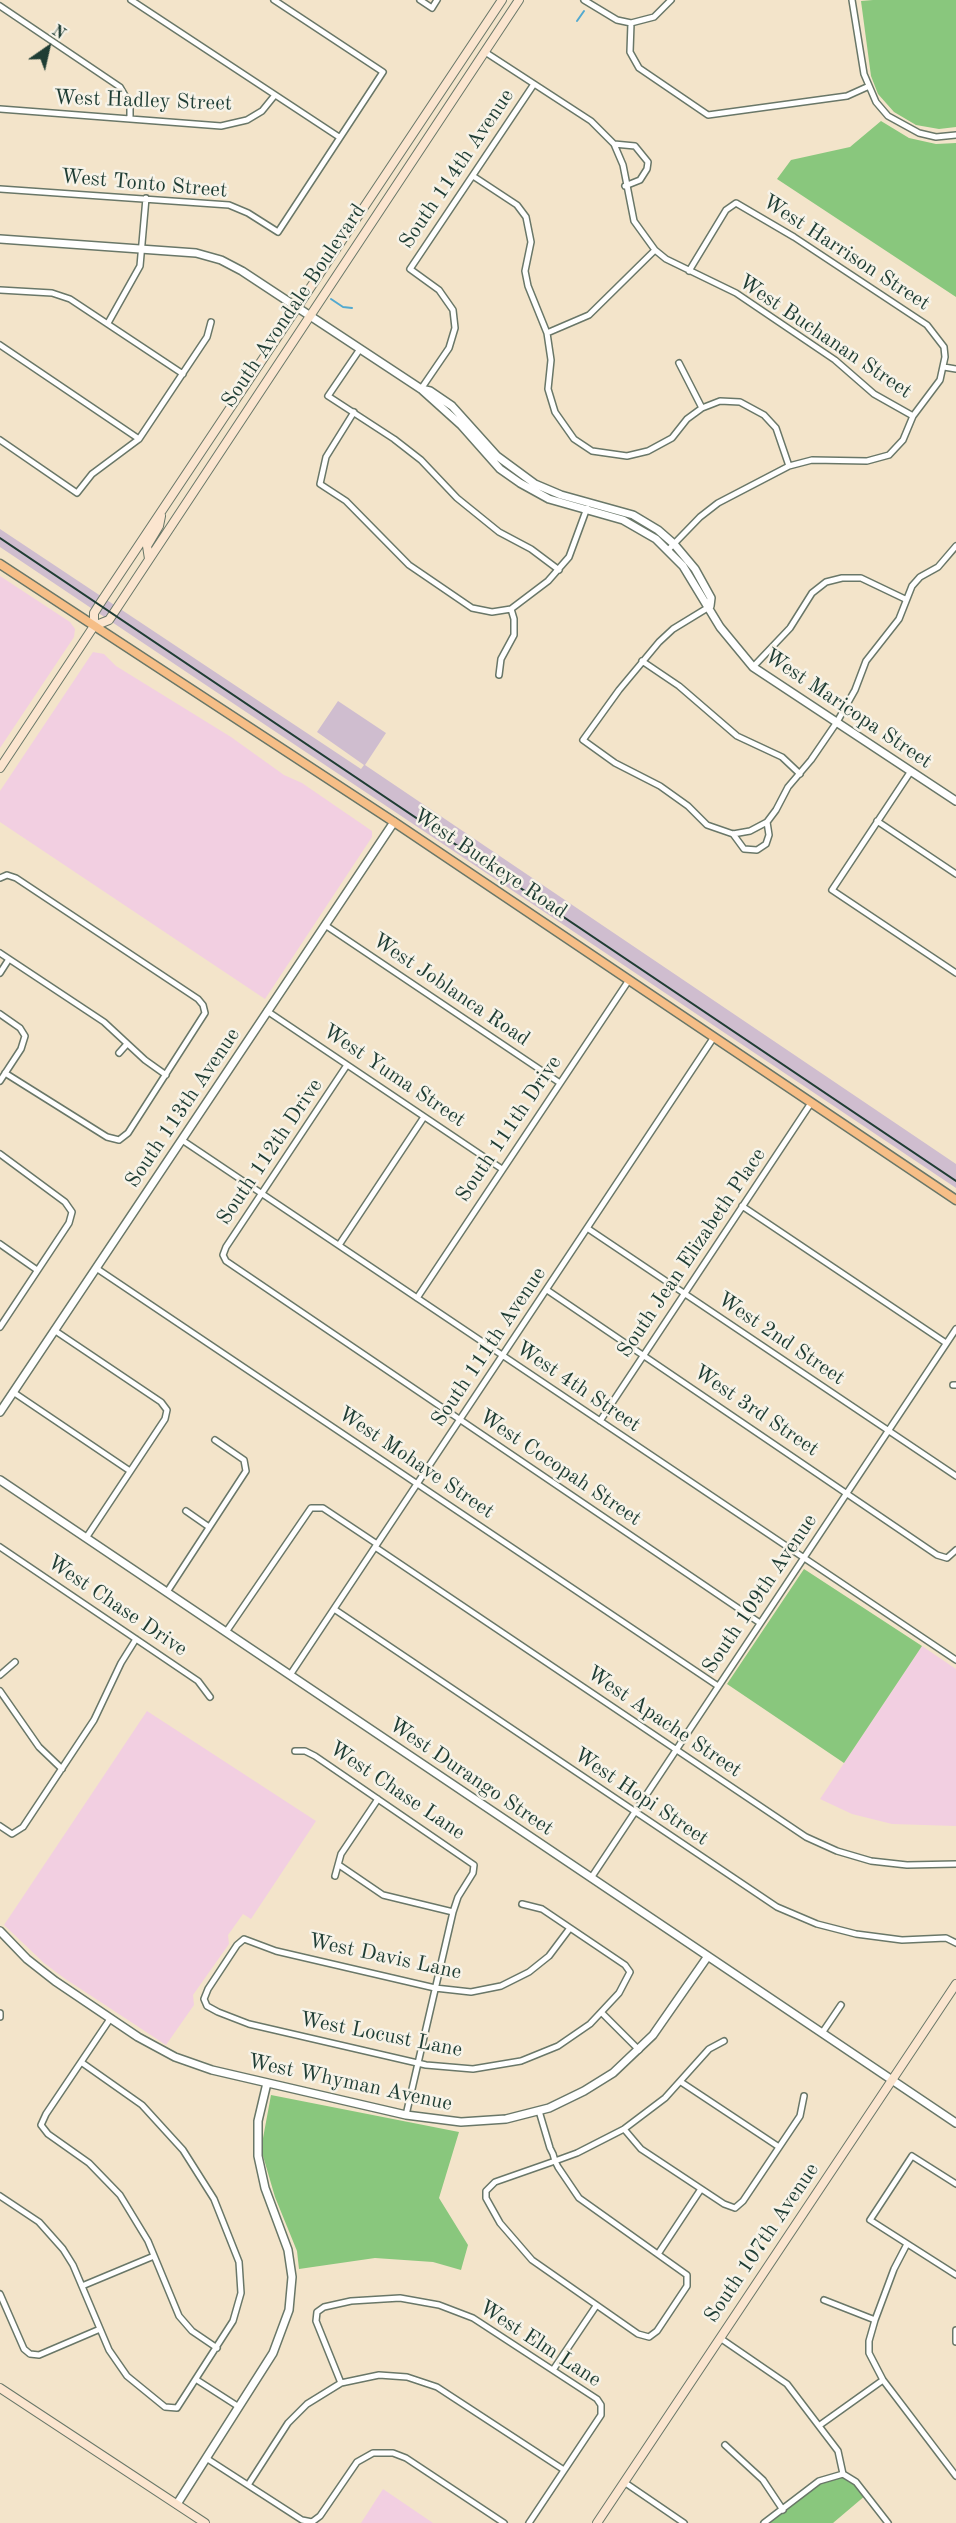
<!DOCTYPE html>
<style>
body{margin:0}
#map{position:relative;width:956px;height:2523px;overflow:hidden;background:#f3e4ca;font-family:"Old Standard TT",serif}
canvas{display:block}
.north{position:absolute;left:18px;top:18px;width:60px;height:60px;-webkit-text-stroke:4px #f7f3e8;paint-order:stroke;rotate:34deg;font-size:16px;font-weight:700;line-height:24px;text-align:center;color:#1f3d34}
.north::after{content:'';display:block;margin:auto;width:21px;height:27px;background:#1f3d34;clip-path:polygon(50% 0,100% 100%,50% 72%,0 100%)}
</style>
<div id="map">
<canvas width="956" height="2523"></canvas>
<div class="north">N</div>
</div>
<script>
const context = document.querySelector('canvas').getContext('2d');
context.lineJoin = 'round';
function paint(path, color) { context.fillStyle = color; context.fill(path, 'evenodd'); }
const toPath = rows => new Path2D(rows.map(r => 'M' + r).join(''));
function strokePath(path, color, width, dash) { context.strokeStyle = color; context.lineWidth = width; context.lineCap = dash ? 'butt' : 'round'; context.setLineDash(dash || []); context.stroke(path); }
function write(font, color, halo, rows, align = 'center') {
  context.font = font + ' "Old Standard TT",serif'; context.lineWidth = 5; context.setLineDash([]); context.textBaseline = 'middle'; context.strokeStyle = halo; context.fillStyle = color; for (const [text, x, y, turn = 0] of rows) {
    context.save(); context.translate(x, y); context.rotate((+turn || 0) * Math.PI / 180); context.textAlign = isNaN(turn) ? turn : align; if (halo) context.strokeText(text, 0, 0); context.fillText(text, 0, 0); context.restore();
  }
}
paint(toPath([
 [0,576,70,622,75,629,74,637,0,748],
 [93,652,104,654,116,666,231,737,284,775,302,783,372,831,372,837,265,999,0,822,0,791],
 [922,1646,956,1669,956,1826,892,1824,852,1814,820,1799],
 [147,1711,316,1821,251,1919,243,1914,228,1935,229,1944,193,1995,194,2005,166,2045,64,1978,44,1963,4,1925],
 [383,2489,433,2523,361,2523]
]), '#f2cfe1');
paint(toPath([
 [0,529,361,769,364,765,317,732,338,701,386,733,365,765,956,1164,956,1188,0,547]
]), '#cfbdcf');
paint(toPath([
 [873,0,956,0,956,127,939,129,916,125,894,112,878,94,871,76,861,1],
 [881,121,909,138,936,144,956,143,956,297,777,179,791,160,850,147],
 [804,1569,922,1646,844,1763,727,1684],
 [271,2095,459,2132,439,2198,468,2245,461,2270,433,2262,375,2258,299,2269,297,2251,275,2197,261,2149],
 [843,2474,866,2495,833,2523,764,2523,819,2481]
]), '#89c77d');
strokePath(toPath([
 [577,21,584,11],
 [331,299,343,307,352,308]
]), '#52a9cf', 2);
const minor = toPath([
 [131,0,339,137],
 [420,0,432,8,437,0],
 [584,0,617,20,631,23,654,17,671,0],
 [852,0,864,74,876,102,888,116,919,133,936,137,956,135],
 [0,6,120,87,130,104,130,119],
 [631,23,630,52,639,68,708,115,847,96,867,87],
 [485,52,591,121,614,144,623,165,634,221,655,250,666,259,736,293,835,360,874,394,913,416],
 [0,109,221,126,247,120,262,111,275,95],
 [614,144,635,146,648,162,647,169,640,180,625,186],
 [473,176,517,205,526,217,531,242,525,271,528,286,547,333,551,360,548,389,555,412,574,439,592,451,627,456,648,451,672,438,687,419,702,408,720,401,740,402,764,415,776,428,789,466],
 [0,189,229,205,248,213,278,232,383,72,274,0],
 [0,290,52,293,70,299,183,374],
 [108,323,140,266,146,198],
 [547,333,589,315,655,250],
 [0,345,139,439],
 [360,349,328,396,394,439,421,460,457,498,499,532,531,549,559,570],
 [679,363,702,408],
 [944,367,956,369],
 [421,389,449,348,455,328,453,310,439,290,410,269,534,84],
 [354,412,326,457,320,484,346,501,409,565,472,608,492,612,511,609,548,581,569,557,587,508],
 [0,440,77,493,92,474,139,439,207,337,211,322],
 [669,549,700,517,718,503,789,466,812,460,867,461,889,455,903,440,913,416,940,380,945,357,944,347,927,325,794,237,736,203,726,210,689,271],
 [709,607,673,629,659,642,619,690,583,740,615,763,660,786,688,806,707,825,733,834,750,831,767,822,776,810,788,787,811,760,837,722,855,690,866,661,899,619,912,586,920,577,938,567,956,546],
 [642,661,679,686,737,736,782,757,800,774],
 [753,667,790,628,812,593,826,582,842,578,861,578,905,599],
 [499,675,501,659,514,635,514,619,511,609],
 [911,771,832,890,956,973],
 [877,821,956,874],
 [733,834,744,849,757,850,766,844,769,835,767,822],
 [0,878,7,875,16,878,198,999,203,1005,205,1013,128,1133,119,1140,107,1137,5,1073],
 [325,925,560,1083],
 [0,953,104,1022,145,1060,166,1075],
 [0,973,9,959],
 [267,1011,502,1169],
 [0,1014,20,1028,25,1036,21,1049,0,1081],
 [119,1053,127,1044],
 [347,1065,226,1247,223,1255,226,1261,760,1623],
 [182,1140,956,1660],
 [0,1154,65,1202,72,1212,69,1223,0,1327],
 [742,1206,946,1343],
 [587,1228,956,1476],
 [0,1244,37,1270],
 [339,1245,424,1117],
 [96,1268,718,1686],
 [547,1290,937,1555,947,1558,956,1550],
 [417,1298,629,980],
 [54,1330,161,1402,167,1410,165,1419,86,1538],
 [953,1385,956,1385],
 [13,1392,130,1471],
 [600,1421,811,1103],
 [186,1511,209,1527],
 [0,1547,198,1681,210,1697],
 [375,1547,806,1837,837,1851,871,1861,907,1865,956,1864],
 [167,1592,246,1471,244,1460,215,1440],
 [334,1609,777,1907,817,1924,856,1934,902,1940,946,1938,956,1943],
 [226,1632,311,1508,323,1508,377,1544],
 [0,1675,15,1662],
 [290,1675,714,1037],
 [0,1691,39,1747,62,1769],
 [295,1751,305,1751,315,1756,474,1865,473,1873,458,1897,453,1912,406,2115],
 [0,1826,12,1834,23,1827,94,1720,121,1663,136,1639],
 [339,1865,383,1895,453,1912],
 [335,1876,341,1854,378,1799],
 [591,1878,956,1329],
 [522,1904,542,1909,625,1965,630,1972,619,1993,590,2024,558,2046,521,2061,473,2069,426,2065,249,2024,218,2012,207,2006,204,1999,208,1989,237,1945,244,1939,276,1951,435,1988,471,1992,501,1986,529,1972,549,1956,570,1928],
 [0,2013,0,2017],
 [602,2013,639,2050],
 [110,2019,46,2114,41,2125,48,2134,89,2163,120,2195,148,2241,179,2316,192,2331,217,2348],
 [822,2033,841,2005],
 [681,2082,779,2147],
 [539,2111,550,2148,553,2154,555,2161,558,2167,579,2198,687,2275,687,2286,657,2331,649,2337,638,2334,532,2260,500,2223,486,2198,486,2191,495,2182,555,2161,577,2153,624,2129,665,2098,709,2049,724,2041],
 [624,2129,641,2149,724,2204,735,2208,743,2201,800,2116,804,2096],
 [956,2184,912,2156,870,2220,956,2275],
 [0,2196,39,2222,63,2249,73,2265,109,2350,127,2376,165,2407,177,2408,233,2321,241,2293,239,2262,214,2199,183,2150,142,2105,81,2062],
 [907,2244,894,2269,875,2320,869,2341,869,2353,883,2380,956,2476],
 [658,2254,701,2189],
 [82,2286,154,2256],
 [0,2294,24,2349,30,2354,39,2355,100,2329],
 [824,2300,875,2320],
 [956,2330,956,2342],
 [720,2338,787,2384,838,2451,843,2474],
 [553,2370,596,2306],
 [197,2380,239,2407],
 [341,2383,316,2321,317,2312,324,2307,351,2301,400,2298,439,2305,473,2318,597,2399,601,2405,601,2415,529,2523],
 [820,2425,883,2380],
 [725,2445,763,2480,783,2510],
 [206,2458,302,2520,312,2522,320,2516,357,2462,373,2453,393,2453,406,2458,504,2523],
 [843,2474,856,2482,888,2523],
 [624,2482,684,2523],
 [248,2485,288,2423,307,2404,341,2383,379,2375,407,2377,437,2387,564,2470],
 [764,2523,819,2481,843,2474]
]);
const tertiary = toPath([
 [0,239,196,253,221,260,242,271,421,389,461,425,500,469,520,483,549,499,623,520,656,539,683,566,720,627,753,667,956,801],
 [421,389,430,391,452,406,497,456,535,484,561,495,633,515,658,530,674,544,695,569,711,598,710,606],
 [0,1412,394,822],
 [0,1480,956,2123],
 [0,1931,27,1959,55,1981,138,2037,175,2057,212,2070,406,2115,461,2122,506,2119,549,2108,584,2091,613,2073,653,2035,708,1956],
 [177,2504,273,2353,289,2310,292,2277,288,2250,265,2188,258,2156,258,2121,267,2083]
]);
const secondary = toPath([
 [149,559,147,546,159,526,161,516],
 [94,626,94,613,101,602,502,0],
 [0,768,94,626,109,620,113,614,519,0],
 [0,2388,205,2523],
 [597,2523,956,1984]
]);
const primary = toPath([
 [0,564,394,822,956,1200]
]);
strokePath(minor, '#697768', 8);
strokePath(tertiary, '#697768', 10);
strokePath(secondary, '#697768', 10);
strokePath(primary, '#697768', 11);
strokePath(minor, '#fff', 5);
strokePath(tertiary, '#fff', 7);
strokePath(secondary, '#fbe5cf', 8);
strokePath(primary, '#f6be87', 8);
strokePath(toPath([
 [0,538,956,1181]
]), '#1f3d34', 2);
write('21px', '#1f3d34', '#f7f3e8', [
 ["West Hadley Street",143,101,2],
 ["South 114th Avenue",457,169,-56],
 ["West Tonto Street",144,184,5],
 ["West Harrison Street",846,253,33],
 ["South Avondale Boulevard",294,306,-56],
 ["West Buchanan Street",825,337,34],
 ["West Maricopa Street",848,709,34],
 ["West Buckeye Road",490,864,34],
 ["West Joblanca Road",451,990,34],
 ["West Yuma Street",394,1076,34],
 ["South 113th Avenue",183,1108,-56],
 ["South 111th Drive",509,1129,-56],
 ["South 112th Drive",270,1152,-56],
 ["South Jean Elizabeth Place",692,1253,-56],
 ["West 2nd Street",781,1339,34],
 ["South 111th Avenue",489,1347,-56],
 ["West 4th Street",578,1387,34],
 ["West 3rd Street",756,1411,34],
 ["West Mohave Street",416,1463,34],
 ["West Cocopah Street",560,1468,34],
 ["South 109th Avenue",760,1594,-56],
 ["West Chase Drive",117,1606,34],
 ["West Apache Street",664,1722,34],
 ["West Durango Street",471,1777,34],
 ["West Chase Lane",397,1791,34],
 ["West Hopi Street",641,1797,34],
 ["West Davis Lane",385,1957,12],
 ["West Locust Lane",381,2035,11],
 ["West Whyman Avenue",350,2083,12],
 ["South 107th Avenue",762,2243,-56],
 ["West Elm Lane",540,2344,33]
]);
</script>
